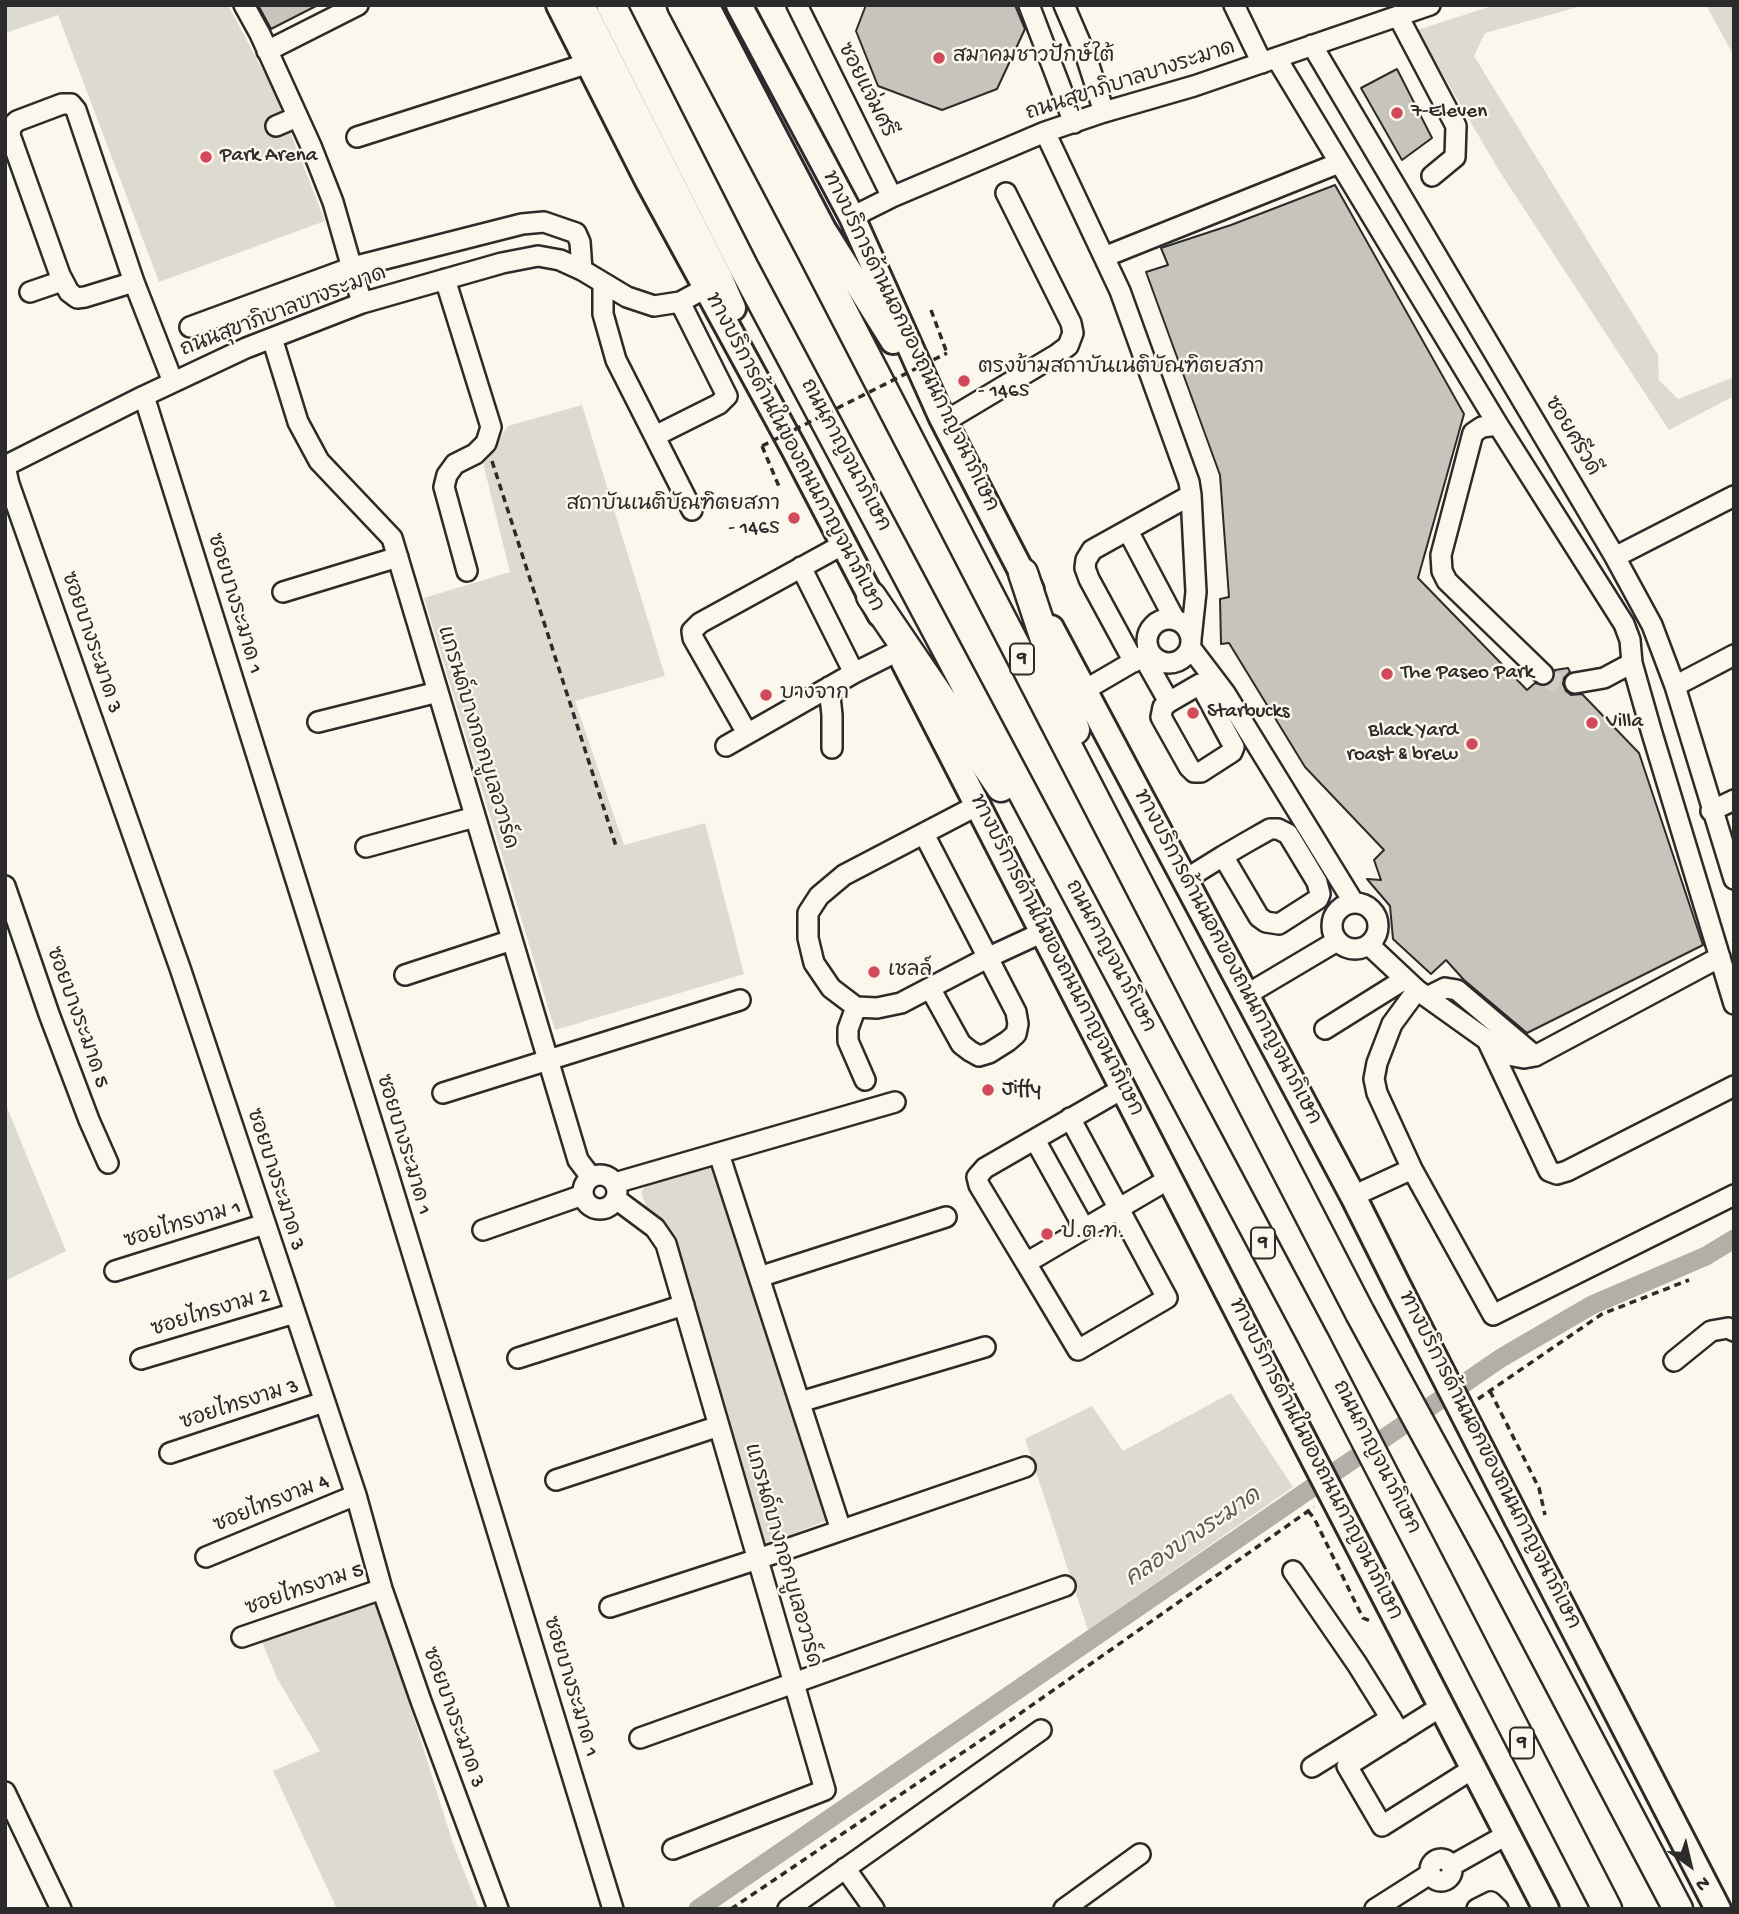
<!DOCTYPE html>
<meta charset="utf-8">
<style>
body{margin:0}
#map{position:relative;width:1739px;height:1914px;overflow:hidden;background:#fbf7ec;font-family:"Gochi Hand",sans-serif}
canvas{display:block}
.frame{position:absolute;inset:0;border:7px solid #2b2b2b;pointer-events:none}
.north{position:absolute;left:1655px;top:1830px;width:70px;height:70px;-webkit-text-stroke:5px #fbf7ec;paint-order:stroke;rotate:146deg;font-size:19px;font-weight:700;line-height:28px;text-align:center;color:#2b2b2b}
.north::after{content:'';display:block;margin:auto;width:24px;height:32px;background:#2b2b2b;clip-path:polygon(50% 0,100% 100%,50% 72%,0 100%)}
</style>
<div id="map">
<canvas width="1739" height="1914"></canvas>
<div class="frame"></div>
<div class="north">N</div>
</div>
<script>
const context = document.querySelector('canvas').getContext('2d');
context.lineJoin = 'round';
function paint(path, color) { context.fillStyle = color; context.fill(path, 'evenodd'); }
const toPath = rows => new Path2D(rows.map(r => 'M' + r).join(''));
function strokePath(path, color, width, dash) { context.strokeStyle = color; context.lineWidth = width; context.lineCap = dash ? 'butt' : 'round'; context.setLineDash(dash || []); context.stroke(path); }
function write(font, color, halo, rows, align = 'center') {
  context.font = font + ' "Gochi Hand","Playpen Sans Thai",sans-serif'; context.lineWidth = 5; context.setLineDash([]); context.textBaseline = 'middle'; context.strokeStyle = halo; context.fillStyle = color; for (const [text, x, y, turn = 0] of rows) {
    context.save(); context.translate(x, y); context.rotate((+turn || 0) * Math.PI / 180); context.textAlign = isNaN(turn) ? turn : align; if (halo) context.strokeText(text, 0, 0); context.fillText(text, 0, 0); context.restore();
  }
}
paint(toPath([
 [5,5,228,5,275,93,325,221,159,282,58,15,5,33],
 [1495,5,1585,5,1485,33,1474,56,1658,355,1659,380,1678,399,1734,377,1734,396,1669,430,1498,169,1417,30],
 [1706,5,1734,5,1734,56],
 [582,405,665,676,575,701,624,845,705,823,744,974,555,1030,424,598,510,572,483,463,508,426],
 [5,1103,66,1251,5,1281],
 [711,1164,828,1520,762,1546,641,1192,650,1181],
 [1231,1393,1293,1487,1088,1630,1025,1439,1092,1406,1123,1451],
 [378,1602,453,1844,479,1909,337,1909,273,1771,320,1751,277,1678,261,1639]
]), '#dddad0');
strokePath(toPath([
 [698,1909,1501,1358,1592,1305,1706,1256,1734,1239]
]), '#b1afa7', 19);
const building = toPath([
 [258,5,318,5,271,29,258,5],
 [866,5,1015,5,1025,29,997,89,942,110,878,86,856,31,866,5],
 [1397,69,1432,138,1402,160,1361,88,1397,69],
 [1335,185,1464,414,1418,578,1527,690,1535,683,1547,686,1555,678,1555,670,1568,668,1570,672,1564,678,1563,684,1566,691,1571,695,1582,694,1639,753,1703,945,1527,1033,1464,980,1446,960,1431,974,1393,939,1390,906,1367,879,1381,880,1374,860,1384,850,1305,767,1229,643,1221,644,1220,599,1229,597,1220,475,1146,272,1168,265,1161,248,1231,225,1335,185]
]);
paint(building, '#c7c4bc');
strokePath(building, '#2b2b2b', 2);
strokePath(toPath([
 [1543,674,1552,681,1559,684,1575,683]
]), '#d1cec5', 19, [19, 10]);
const minor = toPath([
 [244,5,260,34,311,146,333,202,362,303],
 [797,5,892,197],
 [1029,5,1074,123],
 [1064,5,1086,56,1104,112],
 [1234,5,1262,63],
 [1398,16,1456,126,1455,157,1432,176],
 [1312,45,1615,557,1652,625,1675,686,1734,879],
 [267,51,358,5],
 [1277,59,1498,425,1624,624,1630,640,1632,663,1651,730,1734,1004],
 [276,126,297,117],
 [1045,132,1120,291,1189,482,1191,495,1196,592,1191,639],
 [357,137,589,63],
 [852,217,892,197,1045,132,1104,112,1194,86,1430,5],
 [1104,257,1339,163],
 [445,279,491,427,486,443,475,454,455,464,447,475,444,487,467,571],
 [134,282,85,297,77,298,69,292,60,275,10,135,11,127,17,121,62,104,71,104,76,110,134,282,173,382],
 [603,283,603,314,616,360,692,510],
 [30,292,62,281],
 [190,327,353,267,522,224,544,222,576,233,580,242,582,270],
 [272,338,298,422,319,461,392,538,578,1160,591,1177],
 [144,396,386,1167,613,1909],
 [944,422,1056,355,1068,346,1073,333,1071,323,1006,193],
 [1498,425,1482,427,1473,433,1441,555,1442,571,1447,581,1543,674],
 [655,436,719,404,727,396,680,302],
 [5,466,9,484,180,968,356,1495,382,1589,421,1701,498,1909],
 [5,466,144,396,246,348,362,303,502,263,538,256,560,260,582,270,627,297,654,306,680,302,706,288],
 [1128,531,1175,620],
 [1615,557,1734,496],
 [801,567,854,673],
 [283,592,398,557],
 '1147 641a22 22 0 1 1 44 0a22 22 0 1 1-44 0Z',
 [1190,647,1225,693,1354,903],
 [1143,656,1169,702],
 [1134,662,1089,579,1085,568,1086,560,1092,550,1191,495],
 [1575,683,1604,678,1632,663],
 [1200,684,1234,747,1232,752,1201,772,1194,772,1189,767,1161,717,1163,707,1169,702,1200,684],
 [1675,686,1734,655],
 [829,687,832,715,832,748],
 [1083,691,1143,656],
 [318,722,438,692],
 [747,733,693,638,692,631,700,623,844,544],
 [726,746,854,673,898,651],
 [978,805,844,875,819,896,808,913,808,938,814,963,831,988,856,1007,877,1008,901,1003,987,958,1041,933],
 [1711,811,1734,800],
 [924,834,1016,1012,1018,1024,1016,1034,1008,1041,989,1053,979,1056,970,1051,961,1044,930,988],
 [366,847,475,817],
 [1186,879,1223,856,1247,842,1270,829,1278,829,1288,834,1317,882,1320,894,1318,899,1279,924,1266,922,1259,917,1223,856],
 [5,886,49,1014,89,1120,108,1163],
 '1332 926a23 23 0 1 1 46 0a23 23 0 1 1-46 0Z',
 [1369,945,1417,990,1508,1055,1524,1058,1535,1056,1720,957],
 [405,975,512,940],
 [1246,995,1337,941],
 [1427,997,1445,988,1457,990,1535,1056],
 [856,1007,848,1029,848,1041,865,1080],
 [1325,1029,1405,979],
 [1488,1042,1549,1171,1557,1174,1567,1171,1734,1086],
 [1122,1089,985,1168,977,1177,979,1185,1026,1263,1169,1179],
 [443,1093,740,1000],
 [1035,1140,1084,1228],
 [719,1154,841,1530],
 [1412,1169,1377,1093,1374,1079,1377,1063,1392,1024,1417,990],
 '583 1192a17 17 0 1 1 34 0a17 17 0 1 1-34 0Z',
 [615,1183,895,1102],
 [1353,1196,1412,1169,1493,1315,1734,1195],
 [616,1199,655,1228,666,1244,825,1790,673,1849],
 [483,1230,583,1195],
 [1026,1263,1078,1350,1167,1298,1070,1118],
 [115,1271,265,1224],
 [759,1277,946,1217],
 [518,1358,684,1305],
 [141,1359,295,1313],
 [1674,1361,1711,1331,1728,1328,1734,1331],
 [800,1402,985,1347],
 [170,1453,324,1402],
 [556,1480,719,1426],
 [206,1557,356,1495],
 [1293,1571,1357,1664,1400,1733],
 [610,1607,758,1559,1025,1467],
 [242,1637,382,1589],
 [1442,1706,1347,1766,1382,1826,1474,1768],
 [640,1738,1065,1586],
 [1312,1767,1391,1718],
 [5,1792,61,1909],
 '1430 1870a11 11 0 1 1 22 0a11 11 0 1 1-22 0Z',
 [1451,1866,1508,1834],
 [845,1868,874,1909],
 [788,1909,1041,1730],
 [1064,1909,1140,1854],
 [1375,1909,1430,1874],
 [1477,1909,1491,1902,1498,1909]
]);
const major = toPath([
 [559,5,648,181,794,449,880,614],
 [582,5,720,278,733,308],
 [706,5,823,229,893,341],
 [739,5,852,217,941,416,1031,590],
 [1051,628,1353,1196,1400,1290],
 [904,662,1268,1371],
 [1517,1519,1718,1909],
 [1389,1605,1546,1909]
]);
const highway = toPath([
 [611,5,744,268,1315,1342],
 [682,5,811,250,1360,1313],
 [1023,573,1075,730],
 [871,596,1001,787],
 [1489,1550,1678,1909],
 [1437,1578,1607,1909]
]);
strokePath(minor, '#2b2b2b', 24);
strokePath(major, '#2b2b2b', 30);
strokePath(highway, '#2b2b2b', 33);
strokePath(toPath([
 [931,310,947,353],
 [762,446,780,489],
 [492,461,616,846],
 [1490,1391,1539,1488,1545,1515],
 [1478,1399,1602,1314,1689,1280],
 [1308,1511,1314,1518,1363,1618,1373,1622],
 [731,1909,1008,1722,1314,1507]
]), '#2b2b2b', 3.5, [7, 5]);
strokePath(minor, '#fbf7ec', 19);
strokePath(major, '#fbf7ec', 24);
strokePath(highway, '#fbf7ec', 28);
const majorBridge = toPath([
 [1400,1290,1517,1519],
 [1268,1371,1389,1605]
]);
const highwayBridge = toPath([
 [1360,1313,1489,1550],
 [1315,1342,1437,1578]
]);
strokePath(majorBridge, '#2b2b2b', 30, []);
strokePath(highwayBridge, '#2b2b2b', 33, []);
strokePath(toPath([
 [762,446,947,353]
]), '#2b2b2b', 3.5, [7, 5]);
strokePath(majorBridge, '#fbf7ec', 24);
strokePath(highwayBridge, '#fbf7ec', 28);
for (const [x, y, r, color] of [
 [939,58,7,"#d1495b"],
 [1397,113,7,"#d1495b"],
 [206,157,7,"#d1495b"],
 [964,381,7,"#d1495b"],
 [794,518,7,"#d1495b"],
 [1387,674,7,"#d1495b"],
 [766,695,7,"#d1495b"],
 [1193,713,7,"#d1495b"],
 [1592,723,7,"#d1495b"],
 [1472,744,7,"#d1495b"],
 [874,972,7,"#d1495b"],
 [988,1090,7,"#d1495b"],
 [1047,1234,7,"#d1495b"]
]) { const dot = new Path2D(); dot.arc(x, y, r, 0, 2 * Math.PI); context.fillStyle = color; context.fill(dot); strokePath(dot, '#fbf7ec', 2.5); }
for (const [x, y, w] of [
 [1022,659,24],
 [1263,1243,24],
 [1522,1743,24]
]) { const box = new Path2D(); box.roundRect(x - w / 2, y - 15.5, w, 31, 5); context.fillStyle = '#fbf7ec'; context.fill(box); strokePath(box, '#2b2b2b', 2); }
write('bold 19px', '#2b2b2b', null, [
 ["9",1022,659],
 ["9",1263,1243],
 ["9",1522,1743]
]);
write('21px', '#2b2b2b', '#fbf7ec', [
 ["สมาคมชาวปักษ์ใต้",953,58],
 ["7-Eleven",1411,113],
 ["Park Arena",220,157],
 ["ตรงข้ามสถาบันเนติบัณฑิตยสภา",978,369],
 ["- 146ร",978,393],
 ["สถาบันเนติบัณฑิตยสภา",780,506,"right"],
 ["- 146ร",780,530,"right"],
 ["The Paseo Park",1401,674],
 ["บางจาก",780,695],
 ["Starbucks",1207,713],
 ["Villa",1606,723],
 ["Black Yard",1458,732,"right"],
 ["roast & brew",1458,756,"right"],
 ["เชลล์",888,972],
 ["Jiffy",1002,1090],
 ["ป.ต.ท.",1061,1234]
], 'left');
write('21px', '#2b2b2b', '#fbf7ec', [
 ["ถนนสุขาภิบาลบางระมาด",1131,82,-18],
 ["ซอยแจ่มศรี",865,91,63],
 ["ถนนสุขาภิบาลบางระมาด",284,313,-21],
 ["ทางบริการด้านนอกของถนนกาญจนาภิเษก",909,342,64],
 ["ซอยศรีวดี",1571,437,59],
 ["ทางบริการด้านในของถนนกาญจนาภิเษก",793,453,62],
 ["ถนนกาญจนาภิเษก",844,456,62],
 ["ซอยบางระมาด 1",233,604,73],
 ["ซอยบางระมาด 3",90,643,71],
 ["แกรนด์บางกอกบูเลอวาร์ด",476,738,73],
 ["ทางบริการด้านในของถนนกาญจนาภิเษก",1055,956,63],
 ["ถนนกาญจนาภิเษก",1109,957,62],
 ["ทางบริการด้านนอกของถนนกาญจนาภิเษก",1226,958,62],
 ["ซอยบางระมาด 5",76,1018,70],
 ["ซอยบางระมาด 1",402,1145,73],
 ["ซอยบางระมาด 3",274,1180,72],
 ["ซอยไทรงาม 1",183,1226,-17],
 ["ซอยไทรงาม 2",211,1314,-17],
 ["ซอยไทรงาม 3",240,1406,-18],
 ["ถนนกาญจนาภิเษก",1375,1458,63],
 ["ทางบริการด้านในของถนนกาญจนาภิเษก",1314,1460,63],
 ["ทางบริการด้านนอกของถนนกาญจนาภิเษก",1488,1461,63],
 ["ซอยไทรงาม 4",272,1505,-22],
 ["แกรนด์บางกอกบูเลอวาร์ด",781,1556,74],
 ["ซอยไทรงาม 5",305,1591,-19],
 ["ซอยบางระมาด 1",569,1687,73],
 ["ซอยบางระมาด 3",452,1718,70]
]);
write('italic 23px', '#5a5956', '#fbf7ec', [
 ["คลองบางระมาด",1194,1539,-34]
]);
</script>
